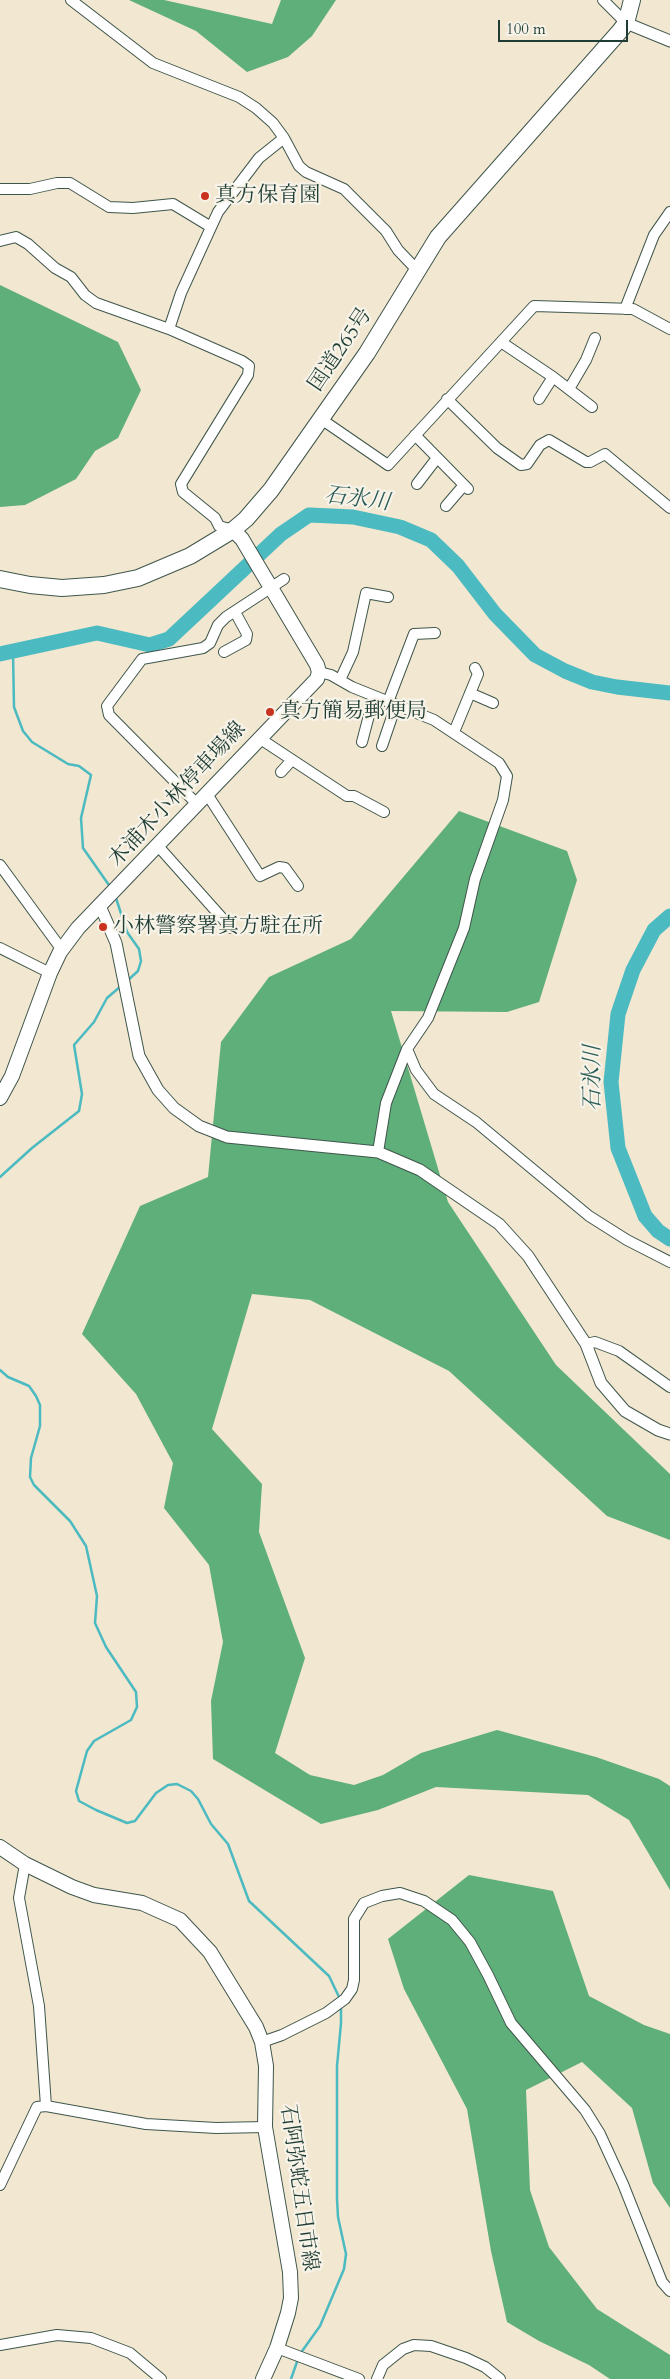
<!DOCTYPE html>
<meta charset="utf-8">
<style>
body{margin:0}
#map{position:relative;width:670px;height:2379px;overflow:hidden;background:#f2e7d0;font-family:Cardo,serif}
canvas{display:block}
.scale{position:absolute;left:498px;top:20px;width:130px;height:22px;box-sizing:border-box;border:2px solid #1f3d34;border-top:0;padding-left:6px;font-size:15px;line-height:18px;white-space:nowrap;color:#1f3d34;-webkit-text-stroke:4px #f7f3e8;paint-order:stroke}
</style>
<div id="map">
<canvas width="670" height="2379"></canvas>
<div class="scale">100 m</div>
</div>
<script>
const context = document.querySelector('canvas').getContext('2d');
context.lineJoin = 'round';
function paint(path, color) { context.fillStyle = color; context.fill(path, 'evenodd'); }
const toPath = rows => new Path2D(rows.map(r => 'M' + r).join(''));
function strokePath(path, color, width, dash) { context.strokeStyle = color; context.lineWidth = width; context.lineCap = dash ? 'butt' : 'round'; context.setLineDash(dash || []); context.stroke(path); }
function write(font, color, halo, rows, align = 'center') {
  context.font = font + ' Cardo,"Noto Serif JP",serif'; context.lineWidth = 4.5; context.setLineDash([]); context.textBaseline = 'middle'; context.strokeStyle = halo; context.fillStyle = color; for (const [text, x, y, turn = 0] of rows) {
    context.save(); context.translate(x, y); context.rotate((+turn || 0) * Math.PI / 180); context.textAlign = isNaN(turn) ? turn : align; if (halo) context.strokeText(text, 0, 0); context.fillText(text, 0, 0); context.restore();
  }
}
paint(toPath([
 [129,0,164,0,272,24,281,0,336,0,312,36,288,57,247,72,196,31],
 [0,285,118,342,141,390,118,438,95,451,76,479,25,505,0,507],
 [459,811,567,851,577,880,539,1002,507,1012,391,1011,448,1202,556,1365,670,1474,670,1540,607,1516,449,1371,310,1300,252,1294,212,1429,262,1484,259,1532,305,1658,275,1753,310,1775,354,1785,383,1775,421,1753,497,1730,596,1757,659,1779,670,1786,670,1890,629,1820,588,1795,436,1787,378,1810,321,1824,213,1759,211,1701,223,1642,209,1565,164,1508,173,1463,136,1394,82,1334,140,1206,208,1177,221,1042,269,977,351,939],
 [469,1875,553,1891,589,1996,644,2025,670,2034,670,2208,653,2183,632,2108,582,2062,526,2090,530,2190,549,2247,597,2309,670,2355,670,2379,610,2379,589,2365,539,2341,507,2322,491,2251,467,2109,404,1989,388,1939]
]), '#5eaf7a');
strokePath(toPath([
 [13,652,14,707,23,731,32,742,68,764,79,766,91,775,81,818,83,848,111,888],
 [115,895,127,932,139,949,141,961,138,971,127,981],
 [0,1177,32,1148,79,1111,82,1094,74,1045,94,1022,107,998,121,986],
 [0,1370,8,1377,29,1386,36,1396,40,1405,40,1426,31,1458,30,1477,34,1485,70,1521,86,1546,97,1596,95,1623,106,1647,136,1692,137,1707,131,1720,94,1741,87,1751,76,1791,79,1801,96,1810,127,1823,135,1821,156,1793,168,1785,177,1784,191,1791,198,1799,211,1824,228,1844,249,1901,329,1976,340,1999],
 [300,2354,320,2326,344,2269,346,2254,338,2217,337,2199,337,2066,341,2023,341,2007],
 [291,2379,298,2359]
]), '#4bbac1', 2.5);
strokePath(toPath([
 [0,654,97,633,150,645,169,639,281,534,309,515,353,517,400,527,431,540,458,566,495,614,535,655,565,671,592,682,617,687,670,693],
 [670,916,654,930,633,970,618,1014,611,1082,618,1148,645,1216,658,1231,670,1239]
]), '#4bbac1', 15);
const minor = toPath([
 [71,0,153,63,239,97,256,108,273,123,284,138,299,166,306,172,344,189,386,231,398,250,417,270],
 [603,0,626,23],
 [0,189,30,189,57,183,70,183,109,207,133,208,173,204,211,227],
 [0,241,16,237,28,244,55,268,71,277,85,295,96,303,169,329,242,361,249,366,248,375,181,484,183,492,215,518,219,526,233,530],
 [625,309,654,235,670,212],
 [169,329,181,293,218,212,259,158,284,138],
 [501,342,553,377,592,407],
 [569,389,586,360,595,338],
 [447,399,497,448,521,465,527,464,540,445,549,440,586,462,590,462,605,454,670,508],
 [539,399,553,377],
 [321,419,388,465,534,306,633,309,670,329],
 [415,435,468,489],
 [417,484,437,458],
 [446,506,464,485],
 [224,652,246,640,247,634,235,612],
 [319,672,331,675,352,687,434,720,499,763,507,776,503,800,475,879,464,928,428,1018,407,1049,386,1103,378,1152],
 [340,680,353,652,366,593,388,597],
 [470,693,493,703],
 [388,702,414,634,435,633],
 [454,732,478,674,475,668],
 [259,738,347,796,354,796,384,812],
 [362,742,374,696],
 [382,746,396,705],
 [281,772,292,760],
 [207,794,260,876,279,867,285,868,298,886],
 [197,804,109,715,107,706,142,659,203,648,210,643,218,625,226,617,284,579],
 [158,846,231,928],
 [0,865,62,950],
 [0,948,50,973],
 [407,1049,416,1070,434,1094,476,1122,589,1216,627,1240,670,1262],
 [586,1344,595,1342,619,1351,670,1387],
 [25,1864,19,1898,39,2006,46,2106],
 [262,2042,282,2035,326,2013,345,1999,352,1989,354,1980,354,1919,364,1903,382,1896,400,1893,424,1901,452,1920,470,1942,488,1975,511,2023,585,2110,600,2134,623,2184,662,2282,670,2291],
 [0,2185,37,2107,46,2106,146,2124,216,2128,265,2127],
 [0,2345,57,2335,91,2338,130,2353,161,2379],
 [277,2348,359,2379],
 [377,2379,383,2365,403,2349,414,2345,431,2346,466,2358,485,2367,500,2379]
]);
const tertiary = toPath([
 [626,23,670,41],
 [100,906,116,943,139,1056,158,1090,174,1108,199,1126,227,1137,378,1152,420,1170,499,1224,528,1256,586,1344,601,1383,625,1411,658,1430,670,1434]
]);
const secondary = toPath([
 [0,1098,12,1076,50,973,60,952,78,928,317,679,319,672,317,665,242,539,233,530],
 [0,1847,25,1864,72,1887,94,1895,142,1903,180,1920,210,1952,256,2027,262,2042,266,2066,265,2127,290,2272,291,2298,288,2313,277,2348,263,2379]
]);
const trunk = toPath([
 [0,579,30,585,62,588,104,585,138,578,190,556,233,530,246,519,271,490,367,353,438,237,620,31,626,23,632,0]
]);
strokePath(minor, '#3f564b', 12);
strokePath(tertiary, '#3f564b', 13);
strokePath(secondary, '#3f564b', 16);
strokePath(trunk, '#3f564b', 18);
strokePath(minor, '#fff', 10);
strokePath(tertiary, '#fff', 11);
strokePath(secondary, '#fff', 14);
strokePath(trunk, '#fff', 16);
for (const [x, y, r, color] of [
 [205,196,5,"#c8321e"],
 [270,712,5,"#c8321e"],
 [103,927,5,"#c8321e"]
]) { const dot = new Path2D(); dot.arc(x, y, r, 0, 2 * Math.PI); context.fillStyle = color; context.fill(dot); strokePath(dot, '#f7f3e8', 2); }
write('21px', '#1f3d34', '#f7f3e8', [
 ["真方保育園",215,196],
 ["真方簡易郵便局",280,712],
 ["小林警察署真方駐在所",113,927]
], 'left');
write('21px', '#1f3d34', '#f7f3e8', [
 ["国道265号",341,350,-56],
 ["木浦木小林停車場線",178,795,-47],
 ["石阿弥蛇五日市線",298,2188,82]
]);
write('italic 22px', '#2a5c57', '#f7f3e8', [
 ["石氷川",357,500,7],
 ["石氷川",594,1078,-90]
]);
</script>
